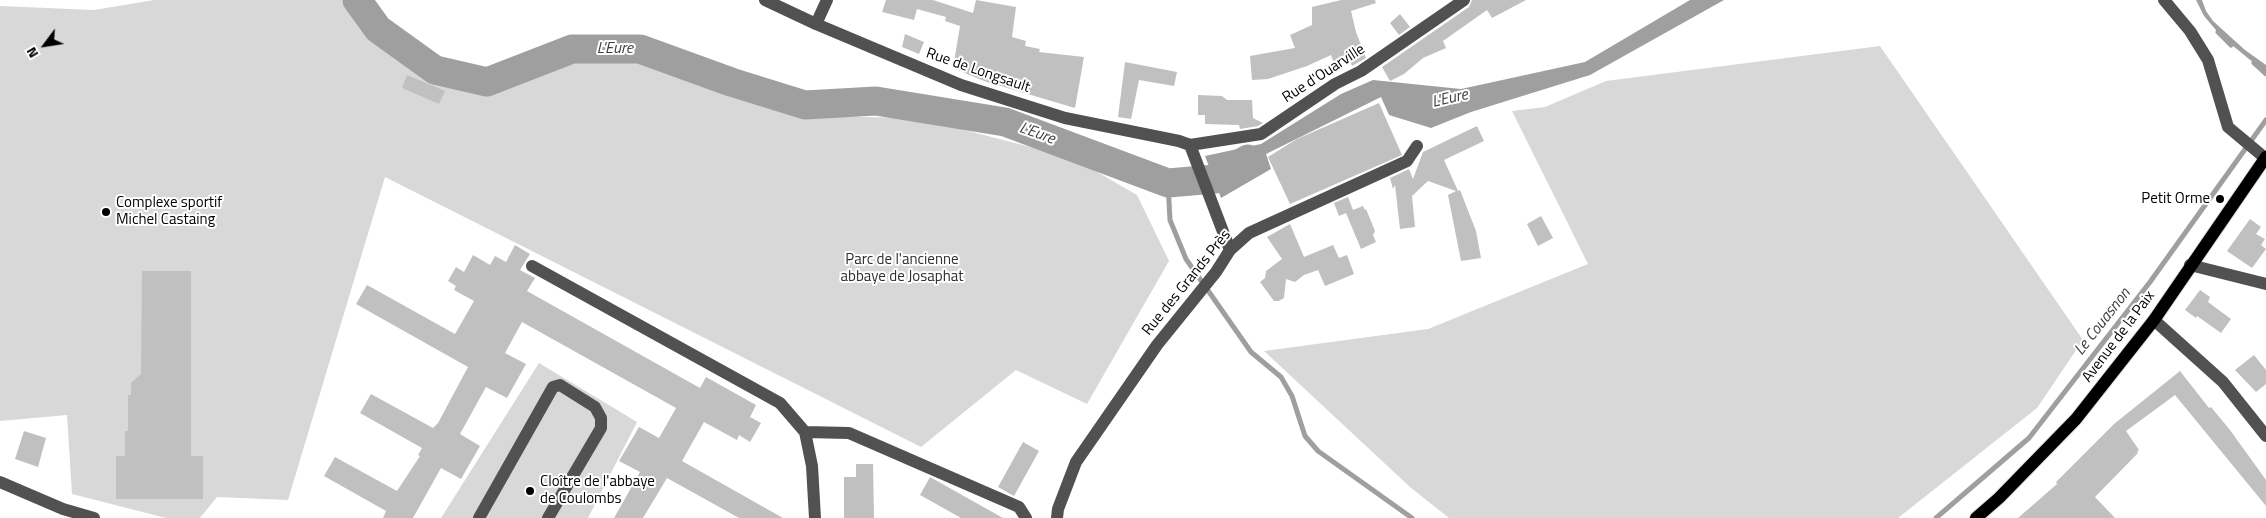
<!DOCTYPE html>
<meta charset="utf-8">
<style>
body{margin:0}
#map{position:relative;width:2266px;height:518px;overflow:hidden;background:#fff;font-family:"Titillium Web",sans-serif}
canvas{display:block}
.north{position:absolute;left:20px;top:20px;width:50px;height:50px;-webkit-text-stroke:4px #fff;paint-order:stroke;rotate:239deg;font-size:14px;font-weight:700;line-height:20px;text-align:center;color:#000}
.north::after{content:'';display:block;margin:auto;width:18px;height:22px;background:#000;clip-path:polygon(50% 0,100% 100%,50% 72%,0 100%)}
</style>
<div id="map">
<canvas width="2266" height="518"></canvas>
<div class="north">N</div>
</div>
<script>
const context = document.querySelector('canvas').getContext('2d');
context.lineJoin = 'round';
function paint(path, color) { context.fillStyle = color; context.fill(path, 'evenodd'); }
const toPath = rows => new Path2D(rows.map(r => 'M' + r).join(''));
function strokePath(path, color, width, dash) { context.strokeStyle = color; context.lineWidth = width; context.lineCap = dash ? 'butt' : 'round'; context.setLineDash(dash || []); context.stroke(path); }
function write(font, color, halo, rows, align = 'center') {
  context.font = font + ' "Titillium Web",sans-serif'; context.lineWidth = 4; context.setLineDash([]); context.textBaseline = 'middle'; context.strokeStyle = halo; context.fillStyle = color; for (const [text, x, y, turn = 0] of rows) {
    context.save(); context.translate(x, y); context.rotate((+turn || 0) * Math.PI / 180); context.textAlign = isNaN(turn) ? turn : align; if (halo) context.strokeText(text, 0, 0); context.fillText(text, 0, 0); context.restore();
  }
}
paint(toPath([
 [154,0,346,0,372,35,433,76,485,92,570,63,643,61,811,116,918,118,1073,158,1137,195,1169,261,1087,404,1016,370,921,447,385,177,288,500,217,497,200,518,166,518,72,494,67,415,0,421,0,6,94,10],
 [1880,46,2083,340,2037,408,1898,518,1449,518,1410,487,1264,351,1428,329,1588,264,1512,111,1545,107,1606,81],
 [539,363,637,422,588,518,441,518]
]), '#d8d8d8');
paint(toPath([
 [1690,0,1724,0,1590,75,1471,112,1431,128,1389,115,1381,97,1266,154,1271,169,1221,198,1205,156,1261,144,1341,94,1373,80,1461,89,1585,62],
 [2196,0,2202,0,2206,11,2213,21,2245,50,2266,65,2266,73,2221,36,2204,16]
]), '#9f9f9f');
strokePath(toPath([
 [2218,32,2231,45],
 [2254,63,2266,74],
 [1168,183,1170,220,1186,259,1251,352,1281,377,1292,396,1305,436,1318,451,1412,518],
 [1936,518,2029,438,2150,282,2266,120]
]), '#9f9f9f', 5);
strokePath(toPath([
 [357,0,378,29,435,70,487,82,572,49,640,49,731,82,805,105,876,101,1005,122,1168,183,1215,179,1248,159]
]), '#9f9f9f', 29);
paint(toPath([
 [886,0,933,0,973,13,976,0,1016,7,1012,37,1026,41,1025,46,1040,49,1039,52,1084,57,1075,108,984,81,953,68,960,26,945,21,946,17,917,9,914,20,882,12],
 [1341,0,1375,0,1376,3,1351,11,1356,32,1366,58,1352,66,1349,57,1334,63,1331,55,1307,66,1268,79,1252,80,1250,56,1295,48,1290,35,1312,25,1312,7],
 [1472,0,1526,0,1492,18,1487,10,1443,41,1446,48,1423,58,1404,74,1390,81,1382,67,1469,7],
 [1400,14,1410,27,1399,35,1390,23],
 [905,34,924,42,919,54,902,47],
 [1125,62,1177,72,1174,86,1139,80,1131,119,1118,117],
 [407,75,445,91,439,104,402,88],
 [1198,95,1222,96,1227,100,1252,100,1253,118,1263,123,1258,126,1240,129,1239,125,1205,124,1205,115,1198,115],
 [1379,103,1402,155,1290,204,1268,157,1297,139],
 [1477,126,1484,141,1444,160,1458,191,1460,190,1476,231,1481,258,1461,261,1448,195,1456,191,1428,181,1412,196,1415,227,1400,229,1395,185,1393,189,1390,178,1409,169,1413,179,1423,152],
 [1348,197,1353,210,1363,206,1365,210,1366,209,1375,231,1373,235,1376,242,1361,249,1346,213,1339,216,1334,203],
 [1541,216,1553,238,1538,246,1527,224],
 [2250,219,2261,227,2256,234,2265,239,2261,245,2266,249,2252,268,2227,251],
 [1290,224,1304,257,1333,245,1339,258,1347,255,1354,274,1325,286,1318,270,1304,275,1295,282,1286,279,1284,298,1279,301,1274,301,1260,282,1265,278,1266,271,1282,259,1267,237],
 [515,245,530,254,520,270,535,278,527,291,700,388,706,377,756,405,750,417,761,423,750,442,739,435,737,440,704,422,682,461,783,518,739,518,667,478,643,518,614,518,640,472,619,461,639,427,659,438,676,408,522,322,505,353,526,364,507,398,486,387,460,434,480,446,461,479,441,468,413,518,383,518,386,511,324,476,335,457,397,491,420,456,418,455,422,448,360,413,371,394,433,428,438,423,468,367,356,304,367,285,455,334,474,301,454,290,456,286,448,281,456,267,464,272,473,255,490,265,495,256,506,262],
 [142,271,191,271,191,456,203,456,203,499,116,499,116,456,125,456,125,431,128,431,128,395,131,395,131,383,141,374],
 [2200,290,2210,297,2208,302,2231,319,2221,333,2197,316,2196,318,2185,310],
 [2254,355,2266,370,2266,384,2256,392,2235,370],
 [2180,371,2209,408,2211,407,2230,430,2266,480,2266,506,2175,395,2126,431,2139,450,2137,452,2138,453,2095,497,2115,518,2018,518,2057,484,2056,482,2114,424],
 [24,431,46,438,38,467,15,459],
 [1023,442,1039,451,1014,496,998,487],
 [856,464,873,464,874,518,844,518,844,477,856,477],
 [930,477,1003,518,961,518,920,495]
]), '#c0c0c0');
const major = toPath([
 [1976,518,1999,498,2076,419,2154,320,2266,157]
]);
strokePath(major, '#dbdbdb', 14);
strokePath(toPath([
 [765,0,816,24,961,85,1065,118,1179,141,1190,145],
 [2164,0,2190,31,2208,60,2228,127,2265,158],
 [816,24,827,0],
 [1190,145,1261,134,1335,84,1361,71,1464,0],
 [1190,145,1230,250],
 [2190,265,2266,284],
 [532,266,780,403,805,432,849,433,1019,507,1026,518],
 [2154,320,2223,382,2266,436],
 [805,432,812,466,815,518],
 [0,482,63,509,94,518],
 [479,518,553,387,560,385,595,407,601,418,601,428,548,518],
 [1057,518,1058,509,1076,462,1157,345,1216,272,1230,250,1249,233,1407,161,1417,146]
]), '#515151', 12);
strokePath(major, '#000', 12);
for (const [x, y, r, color] of [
 [2220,199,5,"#000"],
 [106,212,5,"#000"],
 [530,491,5,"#000"]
]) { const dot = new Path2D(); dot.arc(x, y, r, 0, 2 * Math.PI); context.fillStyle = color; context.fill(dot); strokePath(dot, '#fff', 2); }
write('15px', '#000', '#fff', [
 ["Rue de Longsault",978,71,19],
 ["Rue d'Ouarville",1324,74,-33],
 ["Rue des Grands Près",1187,283,-51],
 ["Avenue de la Paix",2119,337,-53]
]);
write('15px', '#000', '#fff', [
 ["Petit Orme",2210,199,"right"],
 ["Complexe sportif",116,203],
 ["Michel Castaing",116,220],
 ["Cloître de l'abbaye",540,482],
 ["de Coulombs",540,499]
], 'left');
write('15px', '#2f2f2f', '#fff', [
 ["Parc de l'ancienne",902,260],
 ["abbaye de Josaphat",902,277]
]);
write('italic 16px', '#404040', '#fff', [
 ["L'Eure",615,49],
 ["L'Eure",1450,99,-13],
 ["L'Eure",1037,134,20],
 ["Le Couasnon",2103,322,-52]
]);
</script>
